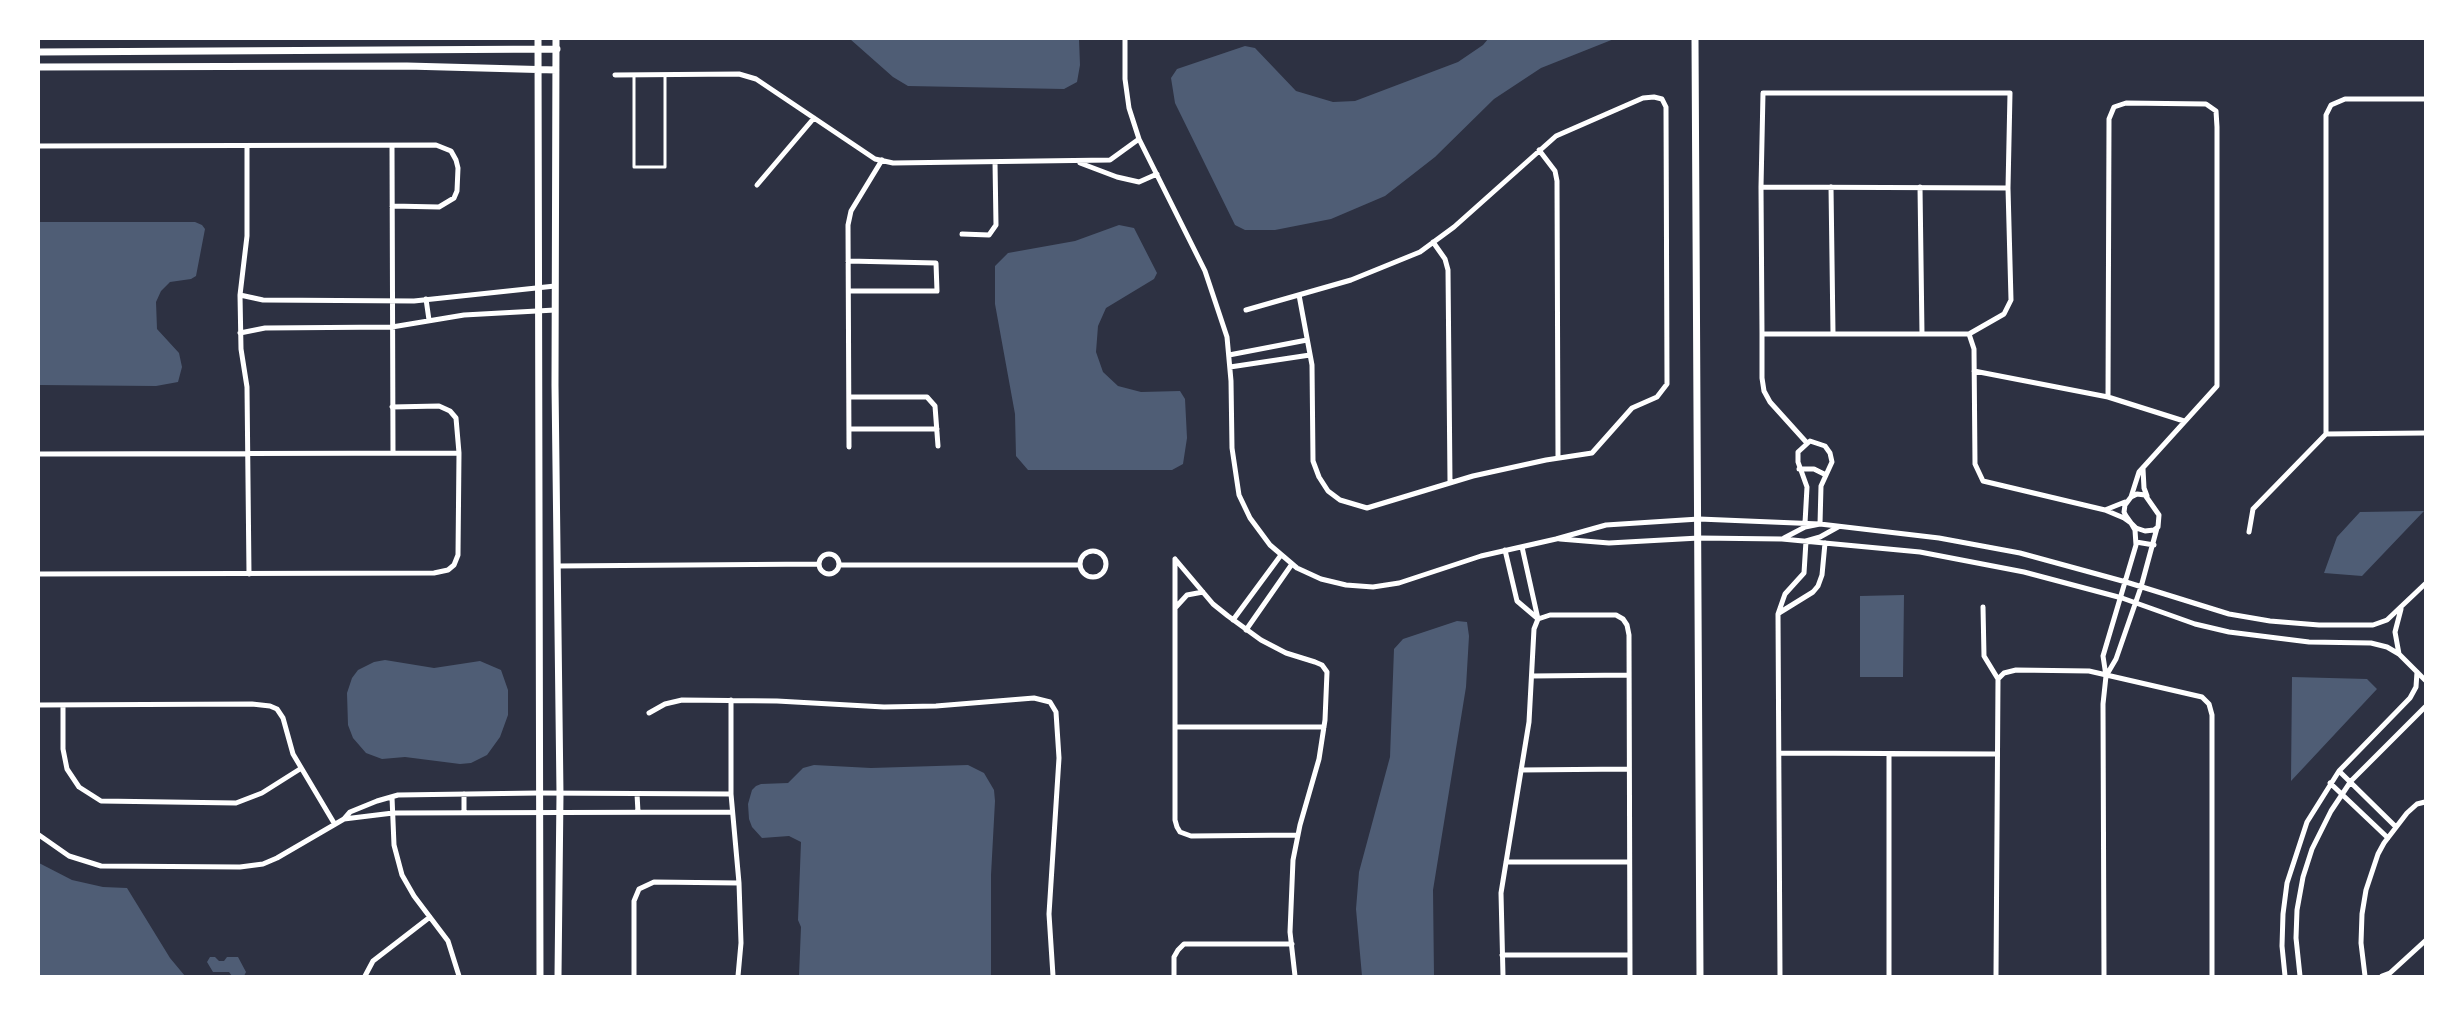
<!DOCTYPE html>
<style>
body{margin:0}
#map{position:relative;width:2464px;height:1015px;overflow:hidden;background:#2d3142;font-family:"Noto Sans",sans-serif}
canvas{display:block}
.frame{position:absolute;inset:0;border:40px solid #fff;pointer-events:none}
</style>
<div id="map">
<canvas width="2464" height="1015"></canvas>
<div class="frame"></div>
</div>
<script>
const context = document.querySelector('canvas').getContext('2d');
context.lineJoin = 'round';
function paint(path, color) { context.fillStyle = color; context.fill(path, 'evenodd'); }
const toPath = rows => new Path2D(rows.map(r => 'M' + r).join(''));
function strokePath(path, color, width, dash) { context.strokeStyle = color; context.lineWidth = width; context.lineCap = dash ? 'butt' : 'round'; context.setLineDash(dash || []); context.stroke(path); }
paint(toPath([
 [850,39,1079,39,1080,65,1077,82,1064,89,908,86,893,77],
 [1488,39,1614,39,1541,68,1494,99,1435,157,1385,196,1331,219,1275,230,1245,230,1235,225,1175,103,1171,78,1177,69,1245,46,1255,48,1296,91,1333,102,1355,101,1458,62,1483,45],
 [39,222,195,222,202,225,205,229,196,276,191,279,170,282,161,291,156,302,157,329,179,353,182,367,178,382,156,386,39,385],
 [1119,225,1134,228,1157,273,1154,279,1106,308,1098,326,1096,352,1103,372,1118,386,1141,392,1180,391,1185,399,1187,438,1183,464,1172,470,1028,470,1016,456,1015,414,995,304,995,266,1008,253,1075,241],
 [2424,511,2362,576,2324,573,2337,537,2360,512],
 [1904,595,1903,677,1860,677,1860,596],
 [1457,621,1467,622,1469,636,1466,687,1433,890,1434,976,1362,976,1356,909,1359,872,1390,757,1394,649,1403,639],
 [385,660,434,668,480,661,501,670,508,690,508,715,500,737,487,755,471,763,460,764,405,757,382,759,366,753,353,738,348,725,347,693,352,678,358,670,374,662],
 [2292,677,2367,679,2377,689,2291,781],
 [814,765,871,768,968,765,984,773,994,790,995,801,991,875,991,976,799,976,801,927,798,920,801,842,789,836,762,838,752,827,749,819,748,804,752,790,756,786,761,784,788,783,803,768],
 [39,863,72,880,103,887,127,888,170,958,185,976,39,976],
 [210,957,215,957,219,961,224,961,227,957,238,957,246,972,244,976,232,976,229,972,213,972,207,962]
]), '#4f5d75');
strokePath(toPath([
 [634,75,634,167,665,167,665,76]
]), '#fff', 3);
strokePath(toPath([
 [1125,39,1125,79,1129,108,1139,139,1205,271,1227,337,1231,381,1232,448,1239,495,1250,518,1270,545,1297,568,1321,579,1346,585,1373,587,1399,583,1481,556,1556,539,1606,525,1699,519,1820,524,1939,538,2020,553,2126,582,2229,614,2270,621,2319,625,2373,625,2387,620,2425,584],
 [615,75,739,74,756,79,875,159,893,163,1110,160,1139,139],
 [39,146,436,145,451,151,456,160,458,168,457,191,454,198,439,207,392,206],
 [247,146,247,236,240,295,241,349,247,387,249,574],
 [392,146,393,453],
 [1539,150,1555,171,1557,181,1558,458],
 [1080,163,1117,177,1139,182,1157,174],
 [757,185,814,118],
 [1761,187,2008,188],
 [1831,187,1833,333],
 [1920,187,1922,334],
 [962,234,989,235,996,225,995,162],
 [1433,242,1445,259,1448,270,1450,482],
 [848,261,936,263,937,291,849,291],
 [240,295,263,300,414,301,555,286],
 [426,299,429,320],
 [1246,310,1351,280,1420,252,1454,227,1556,136,1643,98,1654,97,1662,99,1666,107,1667,384,1657,397,1632,408,1592,453,1546,460,1473,476,1367,508,1340,500,1328,491,1319,477,1313,461,1312,365,1299,295],
 [240,333,265,328,392,327,464,315,555,310],
 [1762,334,1969,334,2004,314,2011,300,2008,188,2010,93,1763,93,1761,187,1762,334,1762,378,1764,391,1770,402,1807,443],
 [1969,334,1974,349,1975,464,1983,481,2105,510,2124,518,2131,523,2136,528,2145,531,2154,530,2158,527,2159,515,2145,495,2137,494,2131,497,2125,505,2124,512,2126,516,2131,523,2135,530,2136,545,2103,656,2106,676,2103,704,2104,976],
 [1229,355,1307,340],
 [1230,367,1310,355],
 [1974,371,2108,397,2184,421],
 [849,397,927,397,935,406,938,446],
 [2108,397,2109,119,2114,107,2126,103,2206,104,2216,111,2217,127,2217,386,2139,472,2131,497],
 [849,429,937,429],
 [2326,434,2425,433],
 [849,447,848,225,851,211,882,160],
 [39,454,459,453],
 [1799,469,1814,469,1826,475],
 [2143,469,2144,488,2147,496],
 [2105,510,2125,502],
 [2249,532,2253,509,2326,434,2326,115,2331,105,2345,99,2425,99],
 [1784,538,1805,527,1820,524,1821,486,1832,462,1830,453,1825,446,1810,441,1798,452,1798,462,1807,487,1805,523],
 [1560,539,1609,543,1699,538,1782,539,1920,552,2024,572,2122,598,2195,624,2229,632,2309,642,2371,643,2387,647,2399,654],
 [2136,542,2154,545],
 [1505,550,1517,601,1537,618],
 '1080 564a13 13 0 1 1 26 0a13 13 0 1 1-26 0Z',
 '819 564a10 10 0 1 1 20 0a10 10 0 1 1-20 0Z',
 [1175,559,1213,604,1228,616,1261,640,1286,653,1315,662,1322,665,1327,672,1325,720,1319,759,1300,825,1293,860,1290,932,1295,976],
 [1175,559,1175,820,1177,827,1180,832,1191,836,1298,835],
 [840,565,1080,565],
 [557,566,819,564],
 [39,574,434,573,448,570,454,565,458,555,459,453,456,418,450,411,439,406,392,407],
 [1176,607,1187,595,1203,592],
 [1983,607,1984,656,1998,679,1996,976],
 [2401,609,2395,632,2399,654,2425,680],
 [1779,613,1813,592,1818,586,1822,575,1825,543],
 [1538,619,1550,615,1616,615,1623,619,1627,625,1629,635,1630,976],
 [1233,620,1281,555],
 [1246,630,1292,564],
 [1532,676,1629,675],
 [2106,676,2116,659,2141,587,2157,528],
 [1998,679,2004,673,2016,670,2089,671,2202,697,2209,704,2212,715,2212,976],
 [731,700,731,794,739,883,741,943,738,976],
 [39,705,252,704,270,706,277,709,283,718,293,754,334,823],
 [63,705,63,749,67,769,79,787,101,801,236,803,262,793,300,769],
 [649,713,665,704,682,700,777,701,884,707,936,706,1034,698,1050,702,1056,712,1059,758,1049,914,1053,976],
 [1175,727,1324,727],
 [1779,753,1996,754],
 [1889,754,1889,976],
 [1521,770,1629,769],
 [2339,771,2396,827],
 [2330,783,2388,838],
 [637,794,638,812],
 [392,797,394,845,402,875,414,896,448,941,459,976],
 [464,813,464,794],
 [344,819,393,813,732,812],
 [39,835,69,856,101,866,240,867,263,864,277,858,344,819,350,812,377,801,398,795,538,793,731,794],
 [1506,862,1629,862],
 [1502,955,1629,955],
 [365,976,373,961,430,917],
 [634,976,634,901,639,889,654,882,739,883],
 [1174,976,1174,957,1178,950,1184,944,1292,944],
 [1503,976,1501,893,1529,722,1534,629,1538,619,1522,547],
 [1780,976,1778,614,1785,594,1804,573,1806,541,1820,537,1838,527],
 [2285,976,2282,946,2283,914,2287,883,2307,822,2339,771,2410,698,2416,687,2417,672],
 [2300,976,2296,938,2297,910,2303,877,2312,849,2331,811,2351,781,2425,707],
 [2365,976,2361,943,2362,914,2366,890,2378,854,2384,843,2407,813,2417,804,2425,802],
 [2382,976,2390,973,2425,941]
]), '#fff', 5);
strokePath(toPath([
 [538,39,540,976],
 [556,39,555,385,560,794,558,976],
 [1695,39,1700,976],
 [39,52,557,49],
 [39,67,407,66,556,70]
]), '#fff', 7);
</script>
